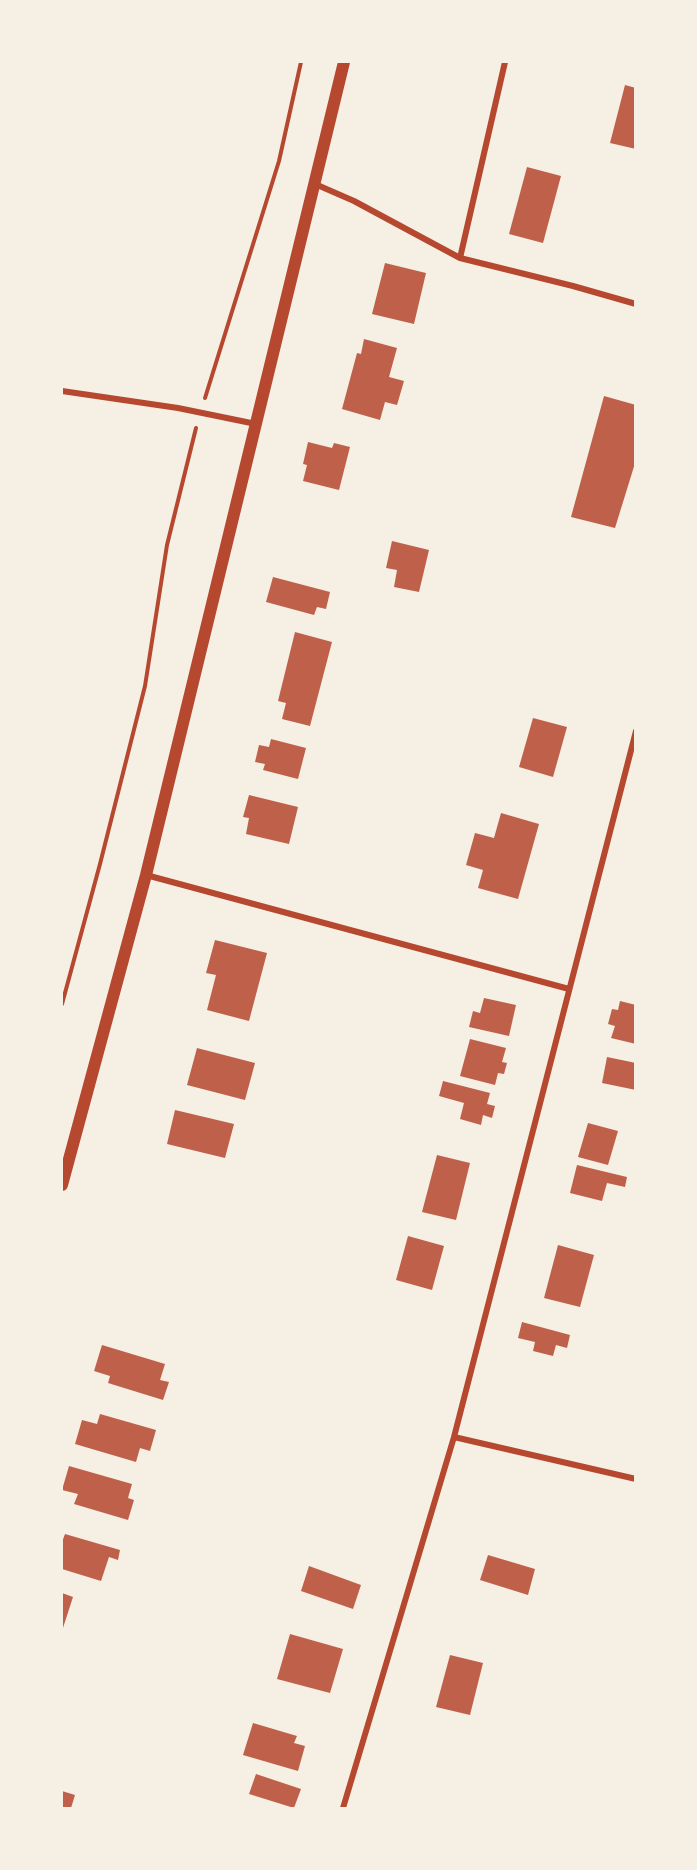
<!DOCTYPE html>
<style>
body{margin:0}
#map{position:relative;width:697px;height:1870px;overflow:hidden;background:#f6efe4;font-family:Lato,sans-serif}
canvas{display:block}
.frame{position:absolute;inset:0;border:63px solid #f6efe4;pointer-events:none}
</style>
<div id="map">
<canvas width="697" height="1870"></canvas>
<div class="frame"></div>
</div>
<script>
const context = document.querySelector('canvas').getContext('2d');
context.lineJoin = 'round';
function paint(path, color) { context.fillStyle = color; context.fill(path, 'evenodd'); }
const toPath = rows => new Path2D(rows.map(r => 'M' + r).join(''));
function strokePath(path, color, width, dash) { context.strokeStyle = color; context.lineWidth = width; context.lineCap = dash ? 'butt' : 'round'; context.setLineDash(dash || []); context.stroke(path); }
paint(toPath([
 [625,85,636,88,636,149,610,143],
 [527,167,561,176,543,243,509,234],
 [385,263,426,273,414,324,372,314],
 [364,339,397,348,389,377,404,381,397,405,385,402,380,420,342,409,357,353,361,354],
 [604,396,636,405,636,460,615,528,571,517],
 [308,442,332,448,334,443,350,447,339,490,303,481,307,465,303,464],
 [392,541,429,550,419,592,394,587,397,570,386,568],
 [273,577,330,592,326,609,317,607,314,615,266,602],
 [295,632,332,642,310,726,282,719,286,703,278,701],
 [533,718,567,727,553,777,519,767],
 [271,739,306,748,298,779,263,770,265,764,255,762,259,745,269,747],
 [249,795,298,807,289,844,246,834,249,818,243,817],
 [501,813,539,824,518,899,478,888,483,870,466,865,475,833,494,838],
 [215,940,267,953,249,1021,207,1010,216,975,206,973],
 [484,998,516,1005,509,1036,469,1027,473,1011,480,1013],
 [620,1001,636,1005,636,1044,611,1038,615,1026,608,1024,612,1009,618,1010],
 [470,1039,506,1048,502,1062,507,1063,504,1074,498,1073,495,1085,460,1076],
 [197,1048,255,1063,245,1100,187,1085],
 [607,1057,636,1063,636,1090,602,1083],
 [443,1081,490,1093,487,1104,495,1106,492,1118,483,1115,481,1125,460,1119,464,1103,439,1096],
 [175,1110,234,1124,225,1158,167,1144],
 [588,1123,618,1131,608,1165,578,1157],
 [437,1155,470,1163,456,1220,422,1212],
 [577,1165,627,1177,625,1187,607,1183,602,1201,570,1193],
 [408,1236,444,1246,432,1290,396,1280],
 [558,1245,594,1255,580,1307,544,1298],
 [522,1322,570,1335,567,1348,556,1345,553,1356,533,1351,535,1342,518,1338],
 [102,1345,165,1364,160,1380,169,1382,163,1400,108,1383,110,1376,94,1371],
 [100,1414,156,1430,150,1451,140,1448,136,1462,75,1444,82,1420,97,1424],
 [69,1466,132,1484,128,1498,134,1500,128,1520,74,1504,78,1494,62,1490],
 [65,1534,120,1550,118,1560,109,1557,101,1581,62,1569,62,1542],
 [488,1555,535,1569,528,1595,480,1580],
 [309,1566,361,1585,353,1609,301,1591],
 [62,1593,73,1597,62,1631],
 [290,1634,343,1649,330,1693,277,1679],
 [450,1655,483,1663,470,1715,436,1707],
 [253,1723,297,1736,294,1743,305,1746,298,1771,243,1755],
 [256,1774,301,1789,294,1808,249,1794],
 [62,1791,75,1795,71,1808,62,1808]
]), '#bf614a');
strokePath(toPath([
 [205,398,279,161,301,62],
 [62,1004,100,864,145,686,167,545,196,428]
]), '#b5482f', 4);
strokePath(toPath([
 [315,184,354,201,460,258,573,286,636,304],
 [460,258,505,62],
 [62,391,178,408,256,424],
 [146,875,569,989],
 [454,1437,636,1479],
 [343,1808,454,1437,636,731]
]), '#b5482f', 6);
strokePath(toPath([
 [62,1185,146,875,344,62]
]), '#b5482f', 12);
</script>
